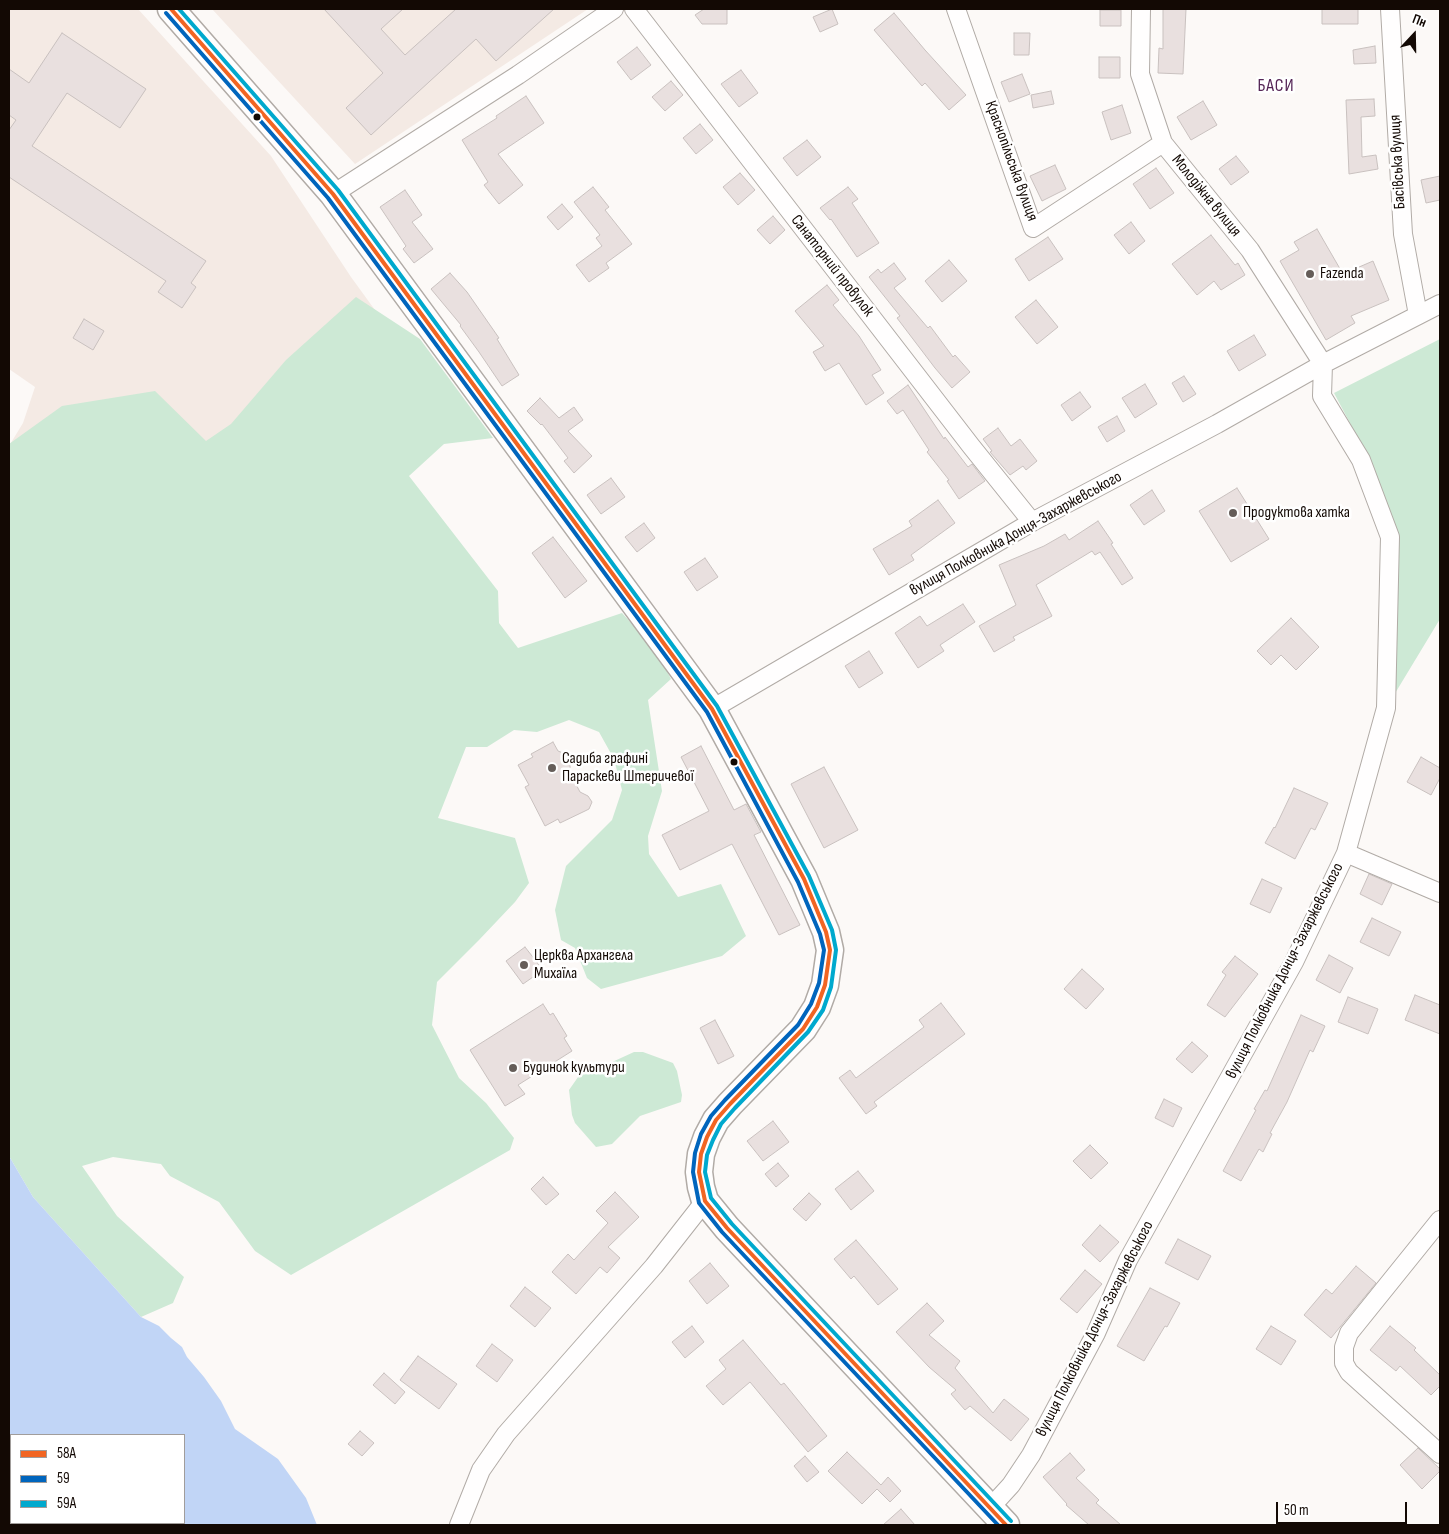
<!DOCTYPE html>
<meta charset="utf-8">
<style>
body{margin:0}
#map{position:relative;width:1449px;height:1534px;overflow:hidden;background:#fcf9f7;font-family:"Sofia Sans Condensed",sans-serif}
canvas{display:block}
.frame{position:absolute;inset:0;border:10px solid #130904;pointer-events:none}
.legend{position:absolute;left:10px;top:1434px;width:175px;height:90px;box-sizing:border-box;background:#fff;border:1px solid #a19d9b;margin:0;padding:6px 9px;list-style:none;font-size:15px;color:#130904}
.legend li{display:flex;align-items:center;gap:10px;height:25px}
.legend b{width:25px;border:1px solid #a19d9b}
.north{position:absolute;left:1389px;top:10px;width:50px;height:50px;-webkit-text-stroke:4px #fff;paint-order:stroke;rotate:21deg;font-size:14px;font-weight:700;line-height:20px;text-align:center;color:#130904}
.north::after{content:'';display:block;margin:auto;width:18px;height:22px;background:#130904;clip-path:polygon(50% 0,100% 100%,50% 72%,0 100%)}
.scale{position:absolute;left:1276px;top:1502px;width:131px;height:22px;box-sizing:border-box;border:2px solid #130904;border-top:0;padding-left:6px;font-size:15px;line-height:18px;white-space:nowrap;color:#130904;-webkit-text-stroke:4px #fff;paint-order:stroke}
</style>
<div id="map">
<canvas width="1449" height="1534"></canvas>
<div class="frame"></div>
<ul class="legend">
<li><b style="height:6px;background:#f26522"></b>58А</li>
<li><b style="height:6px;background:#0065bd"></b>59</li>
<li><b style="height:6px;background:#00a9ce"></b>59А</li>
</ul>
<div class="north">Пн</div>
<div class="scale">50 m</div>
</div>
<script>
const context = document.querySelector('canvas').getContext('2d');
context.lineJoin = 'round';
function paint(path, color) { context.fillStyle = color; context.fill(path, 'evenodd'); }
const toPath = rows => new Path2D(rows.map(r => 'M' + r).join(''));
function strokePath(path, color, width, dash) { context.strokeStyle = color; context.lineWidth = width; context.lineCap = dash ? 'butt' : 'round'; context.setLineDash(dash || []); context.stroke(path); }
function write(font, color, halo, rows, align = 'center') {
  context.font = font + ' "Sofia Sans Condensed",sans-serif'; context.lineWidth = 5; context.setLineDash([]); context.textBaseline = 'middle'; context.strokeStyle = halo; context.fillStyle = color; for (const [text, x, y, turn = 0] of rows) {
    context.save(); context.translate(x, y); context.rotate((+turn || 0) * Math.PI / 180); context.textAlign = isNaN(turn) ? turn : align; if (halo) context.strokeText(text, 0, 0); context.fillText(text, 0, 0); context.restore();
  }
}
paint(toPath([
 [9,9,138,9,271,156,351,277,449,412,297,649,9,446,23,423,35,387,9,369],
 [212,9,588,9,355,164]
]), '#f4eae4');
paint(toPath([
 [356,297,420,339,493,438,444,444,409,476,498,591,499,623,518,648,622,613,656,650,671,679,648,700,662,791,648,836,649,854,678,897,721,884,746,936,722,956,601,989,587,978,575,948,561,940,555,910,566,866,612,820,622,790,614,759,599,732,569,720,537,732,514,730,487,747,466,747,438,818,515,838,529,883,515,902,479,940,437,982,432,1025,459,1078,486,1103,514,1138,510,1150,291,1275,255,1251,219,1202,170,1176,161,1164,113,1157,82,1166,117,1216,184,1277,173,1303,141,1317,33,1197,9,1156,9,444,62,406,155,391,206,441,231,424,286,360],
 [1440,339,1440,619,1391,700,1396,536,1369,459,1334,393],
 [634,1052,643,1052,673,1063,677,1071,682,1095,681,1102,640,1116,612,1144,596,1147,575,1123,572,1115,569,1090,583,1070,610,1063]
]), '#cde9d5');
paint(toPath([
 [9,1156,33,1197,141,1317,159,1326,171,1338,182,1347,187,1357,204,1377,221,1401,235,1429,278,1459,306,1498,317,1525,68,1525,63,1523,184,1523,184,1435,11,1435,11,1523,18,1523,14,1525,9,1525]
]), '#c1d5f6');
const building = toPath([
 [324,9,403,9,381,29,405,55,456,9,554,9,496,61,476,39,371,135,346,108,383,73,324,9],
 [704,9,727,9,727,24,702,24,695,15,704,9],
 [832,9,838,24,820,32,813,17,832,9],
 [1163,9,1186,9,1183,74,1158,73,1159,48,1163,49,1163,9],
 [1322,9,1358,9,1358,24,1322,24,1322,9],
 [1100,10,1121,10,1121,26,1100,26,1100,10],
 [894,13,925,50,966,95,949,110,925,83,922,86,874,30,894,13],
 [62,33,146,89,120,128,67,93,32,146,206,261,191,283,196,287,182,308,158,292,166,281,9,177,9,130,16,120,9,115,9,69,29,83,62,33],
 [1014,33,1030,33,1029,55,1014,55,1014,33],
 [1375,46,1376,63,1354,64,1353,50,1375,46],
 [637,47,651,65,631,80,617,62,637,47],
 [1099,57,1120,57,1120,78,1099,78,1099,57],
 [741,70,758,93,739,107,721,84,741,70],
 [1022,74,1030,94,1009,102,1001,82,1022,74],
 [671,81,683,95,665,111,652,97,671,81],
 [1051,91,1054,104,1033,108,1031,95,1051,91],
 [526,96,544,123,498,154,523,185,499,204,484,185,488,182,462,140,497,118,496,116,526,96],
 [1374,99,1375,116,1361,117,1362,157,1376,155,1378,169,1349,174,1346,100,1374,99],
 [1203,101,1217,125,1191,140,1177,117,1203,101],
 [1122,105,1131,133,1111,140,1102,112,1122,105],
 [700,124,713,140,696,154,683,138,700,124],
 [807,140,821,157,797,176,783,158,807,140],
 [1236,156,1249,172,1231,185,1219,169,1236,156],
 [1055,165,1066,189,1042,201,1030,176,1055,165],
 [1156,168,1174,193,1150,209,1133,184,1156,168],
 [740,173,755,190,738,205,723,187,740,173],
 [1440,176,1440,200,1426,203,1421,180,1440,176],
 [593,187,609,207,605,210,632,244,606,263,609,268,589,282,576,265,602,246,596,238,600,235,574,202,593,187],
 [848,187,858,199,852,203,879,243,857,257,831,219,830,220,820,208,848,187],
 [405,190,422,215,412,222,433,249,414,263,403,249,406,246,380,207,405,190],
 [562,204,573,217,558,230,547,217,562,204],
 [773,216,785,230,770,244,757,230,773,216],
 [1131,222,1145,241,1129,254,1114,235,1131,222],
 [1317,229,1343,274,1373,261,1389,300,1351,316,1355,323,1326,340,1280,261,1299,250,1294,242,1317,229],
 [1211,235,1235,265,1238,263,1245,275,1221,290,1214,281,1197,295,1172,264,1211,235],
 [1048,237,1063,259,1029,281,1015,259,1048,237],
 [949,260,967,281,942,302,925,281,949,260],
 [894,263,906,279,894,288,928,328,930,326,953,357,955,355,970,372,952,388,935,368,897,318,900,316,869,277,878,269,881,273,894,263],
 [450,273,467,292,499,338,497,339,519,375,502,386,479,352,460,326,461,325,431,289,450,273],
 [827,285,839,300,833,305,859,336,881,370,872,375,884,393,866,405,839,363,825,371,813,352,824,346,795,311,827,285],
 [1036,300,1058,327,1037,344,1015,317,1036,300],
 [84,319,104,331,93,350,73,338,84,319],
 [1254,335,1266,355,1239,371,1227,351,1254,335],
 [1184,376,1196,394,1183,402,1172,383,1184,376],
 [1145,384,1157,404,1135,418,1122,398,1145,384],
 [908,385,944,439,945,437,968,467,972,464,985,481,959,499,947,481,949,480,927,452,929,450,903,410,897,414,887,401,908,385],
 [1080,392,1091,407,1072,421,1061,405,1080,392],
 [540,398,559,418,574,407,583,420,568,431,592,456,574,473,564,461,568,458,542,424,541,425,527,411,540,398],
 [1117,416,1125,431,1107,442,1098,427,1117,416],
 [998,428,1011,446,1020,439,1037,461,1026,470,1023,466,1010,475,990,452,992,451,983,439,998,428],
 [611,478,625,497,601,514,587,495,611,478],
 [1237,488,1269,539,1231,562,1199,511,1237,488],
 [1152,490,1165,511,1144,525,1130,505,1152,490],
 [938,500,955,523,911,555,914,560,889,575,873,549,912,526,909,521,938,500],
 [1098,521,1113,543,1111,544,1133,578,1122,585,1100,552,1095,555,1092,551,1036,585,1052,616,1013,637,1015,640,994,652,979,626,1016,605,999,565,1044,546,1065,534,1069,540,1098,521],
 [644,523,655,538,637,552,625,537,644,523],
 [553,537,587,581,565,598,532,553,553,537],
 [705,558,718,577,697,591,684,572,705,558],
 [963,604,975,622,940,645,944,651,918,668,895,633,920,616,927,626,963,604],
 [1291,618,1319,647,1296,670,1281,655,1271,665,1257,651,1291,618],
 [869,651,883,673,859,688,845,666,869,651],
 [553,742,558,751,568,755,570,758,570,773,580,792,588,796,592,802,589,809,585,811,560,823,558,819,545,826,525,787,529,785,518,765,533,757,531,754,553,742],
 [701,746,734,810,746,804,761,832,754,835,800,925,779,935,732,844,680,870,662,835,709,811,681,757,701,746],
 [1421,757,1440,768,1440,778,1431,795,1407,782,1421,757],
 [824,767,858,830,824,848,791,784,824,767],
 [1294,788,1328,803,1315,830,1311,828,1295,859,1265,843,1274,827,1275,828,1294,788],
 [1369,874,1392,884,1382,905,1360,894,1369,874],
 [1262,879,1282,888,1270,913,1250,904,1262,879],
 [1372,918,1401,932,1389,956,1360,942,1372,918],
 [525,947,543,970,523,984,506,961,525,947],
 [1329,955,1353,968,1340,993,1316,980,1329,955],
 [1235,956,1258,974,1225,1017,1207,1005,1226,975,1222,972,1235,956],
 [1082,969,1104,989,1086,1009,1064,989,1082,969],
 [1415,995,1440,1005,1440,1034,1405,1020,1415,995],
 [1348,997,1378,1009,1368,1034,1338,1022,1348,997],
 [941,1003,965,1034,874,1102,877,1106,866,1114,839,1078,850,1070,856,1078,924,1027,919,1020,941,1003],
 [543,1004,550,1015,553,1013,567,1036,564,1038,572,1051,518,1085,525,1094,505,1106,470,1050,543,1004],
 [1301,1015,1325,1026,1313,1052,1310,1050,1287,1102,1270,1133,1272,1134,1263,1152,1259,1149,1241,1181,1223,1171,1256,1110,1254,1109,1265,1090,1267,1091,1301,1015],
 [715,1020,734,1056,718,1064,700,1028,715,1020],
 [1192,1042,1208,1056,1192,1073,1176,1059,1192,1042],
 [1164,1099,1182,1108,1173,1127,1155,1118,1164,1099],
 [773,1121,789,1142,763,1161,747,1141,773,1121],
 [1090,1145,1108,1163,1091,1179,1073,1161,1090,1145],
 [778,1163,789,1176,776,1187,765,1174,778,1163],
 [858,1171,874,1191,851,1210,835,1189,858,1171],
 [543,1177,559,1194,546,1205,531,1189,543,1177],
 [615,1192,639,1217,608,1247,620,1258,607,1273,600,1267,576,1294,552,1272,568,1254,574,1260,608,1223,596,1211,615,1192],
 [809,1193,821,1204,806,1221,793,1209,809,1193],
 [1100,1225,1119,1242,1100,1262,1082,1245,1100,1225],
 [1178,1239,1211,1256,1198,1280,1165,1263,1178,1239],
 [856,1240,898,1289,878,1305,854,1276,851,1279,834,1259,856,1240],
 [710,1263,729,1286,707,1304,689,1281,710,1263],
 [1356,1266,1376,1283,1331,1338,1304,1315,1326,1289,1332,1294,1356,1266],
 [1085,1270,1102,1284,1077,1313,1060,1299,1085,1270],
 [525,1287,551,1308,535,1327,510,1306,525,1287],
 [1150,1288,1180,1303,1167,1327,1165,1326,1144,1361,1117,1346,1150,1288],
 [927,1303,944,1321,929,1335,960,1361,955,1368,993,1413,1004,1399,1029,1419,1011,1441,970,1406,965,1410,951,1394,956,1390,929,1367,896,1332,927,1303],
 [692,1326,704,1342,685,1358,672,1342,692,1326],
 [1271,1326,1296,1341,1281,1365,1256,1349,1271,1326],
 [1390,1326,1416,1348,1414,1350,1440,1375,1440,1386,1431,1395,1400,1366,1396,1371,1370,1350,1390,1326],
 [743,1340,781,1385,784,1383,827,1436,808,1452,750,1382,723,1405,706,1386,726,1369,719,1360,743,1340],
 [492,1344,513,1360,497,1382,476,1366,492,1344],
 [418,1356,457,1384,439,1409,400,1380,418,1356],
 [384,1373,405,1392,395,1404,373,1385,384,1373],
 [360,1431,374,1443,362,1456,348,1444,360,1431],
 [1418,1448,1440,1469,1440,1471,1422,1489,1400,1465,1418,1448],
 [847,1452,881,1485,888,1477,901,1491,890,1502,877,1489,862,1504,828,1471,847,1452],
 [1070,1453,1085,1470,1076,1478,1099,1500,1096,1503,1121,1525,1089,1525,1066,1505,1067,1504,1043,1477,1070,1453],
 [805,1456,819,1472,807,1482,794,1466,805,1456],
 [901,1509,915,1525,883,1525,901,1509]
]);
paint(building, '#e9e0df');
strokePath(building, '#c9c1bf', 1);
const street = toPath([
 [634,9,971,446,1032,522],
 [956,9,1033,228,1163,143],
 [1141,9,1140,74,1163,143,1250,250,1323,364],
 [1390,9,1403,234,1418,315],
 [333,194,518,75,614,9],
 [712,709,1032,522,1217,424,1323,364,1440,304],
 [1346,853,1440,893],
 [1440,1220,1349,1333,1344,1347,1344,1363,1349,1372,1440,1454],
 [990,1508,1011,1485,1031,1455,1096,1333,1128,1260,1294,962,1346,853,1386,708,1390,537,1361,460,1322,396,1323,364],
 [459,1525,481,1470,506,1434,654,1266,705,1201]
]);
const secondary = toPath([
 [171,9,333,194,712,709,804,879,826,932,830,950,825,985,817,1007,803,1029,730,1104,716,1120,707,1137,701,1154,699,1172,701,1187,705,1201,727,1228,1006,1525]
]);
strokePath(street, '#b1aba6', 20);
strokePath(secondary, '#b1aba6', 29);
strokePath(street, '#fffefe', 18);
strokePath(secondary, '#fffefe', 26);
strokePath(toPath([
 [171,9,333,194,712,709,804,879,826,932,830,950,825,985,817,1007,803,1029,730,1104,716,1120,707,1137,701,1154,699,1172,705,1201,727,1228,1006,1525]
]), '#f26522', 4);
strokePath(toPath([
 [166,13,328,198,707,712,798,882,820,934,824,950,819,983,811,1004,798,1025,725,1100,711,1116,701,1134,695,1153,693,1172,699,1203,722,1232,998,1525]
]), '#0065bd', 4);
strokePath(toPath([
 [179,9,338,190,717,706,809,876,832,930,836,950,831,987,823,1010,808,1032,735,1108,721,1124,713,1140,707,1155,705,1172,711,1198,732,1224,1011,1521]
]), '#00a9ce', 4);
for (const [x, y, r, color] of [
 [257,117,4.5,"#130904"],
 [1310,274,5,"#655d59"],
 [1233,513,5,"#655d59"],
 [734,762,4.5,"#130904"],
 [552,768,5,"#655d59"],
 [524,965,5,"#655d59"],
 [513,1068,5,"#655d59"]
]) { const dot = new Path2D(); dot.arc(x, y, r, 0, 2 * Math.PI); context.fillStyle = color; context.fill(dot); strokePath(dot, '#fff', 2); }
write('16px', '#130904', '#fff', [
 ["Краснопільська вулиця",1011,161,70],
 ["Басівська вулиця",1398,162,-93],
 ["Молодіжна вулиця",1206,196,51],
 ["Санаторний провулок",832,266,52],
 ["вулиця Полковника Донця-Захаржевського",1016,534,-29],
 ["вулиця Полковника Донця-Захаржевського",1285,971,-63],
 ["вулиця Полковника Донця-Захаржевського",1095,1329,-63]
]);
write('16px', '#130904', '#fff', [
 ["Fazenda",1320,274],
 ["Продуктова хатка",1243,513],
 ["Садиба графині",562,759],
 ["Параскеви Штеричевої",562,777],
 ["Церква Архангела",534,956],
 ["Михаїла",534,974],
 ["Будинок культури",523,1068]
], 'left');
context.letterSpacing = '1px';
write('18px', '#542455', '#fff', [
 ["БАСИ",1276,86]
]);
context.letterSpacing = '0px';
</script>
